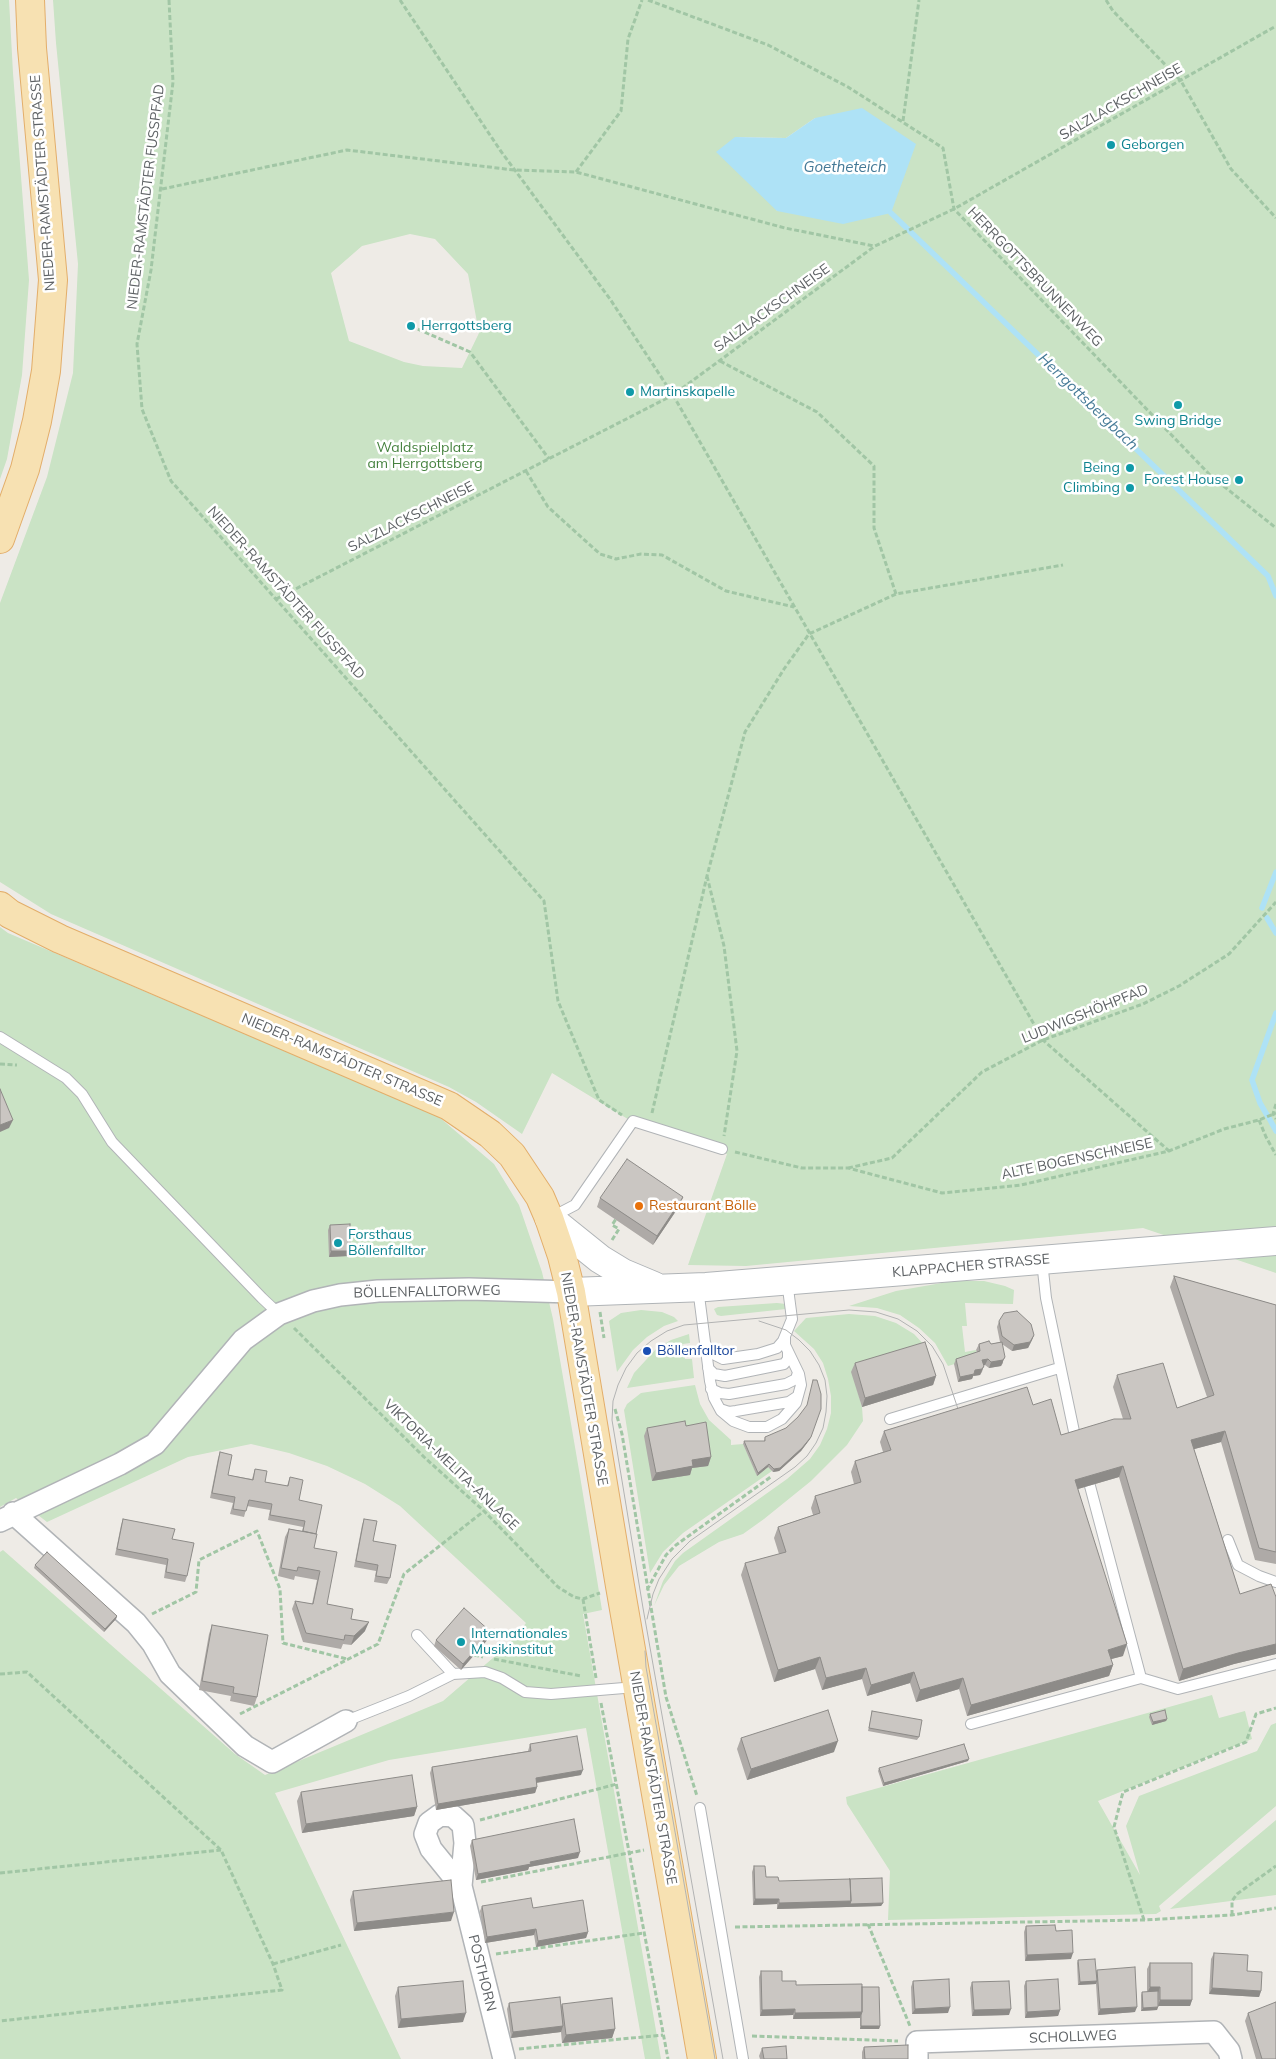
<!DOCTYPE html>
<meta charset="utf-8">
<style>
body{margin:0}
canvas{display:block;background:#eeebe6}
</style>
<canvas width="1276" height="2059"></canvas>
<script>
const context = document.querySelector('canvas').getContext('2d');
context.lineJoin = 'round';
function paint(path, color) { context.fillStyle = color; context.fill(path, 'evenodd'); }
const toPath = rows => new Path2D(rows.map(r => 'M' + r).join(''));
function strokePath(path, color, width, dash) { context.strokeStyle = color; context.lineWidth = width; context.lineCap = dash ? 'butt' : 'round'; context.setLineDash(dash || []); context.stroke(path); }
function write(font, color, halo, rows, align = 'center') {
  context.font = font + ' Mulish,sans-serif'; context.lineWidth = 5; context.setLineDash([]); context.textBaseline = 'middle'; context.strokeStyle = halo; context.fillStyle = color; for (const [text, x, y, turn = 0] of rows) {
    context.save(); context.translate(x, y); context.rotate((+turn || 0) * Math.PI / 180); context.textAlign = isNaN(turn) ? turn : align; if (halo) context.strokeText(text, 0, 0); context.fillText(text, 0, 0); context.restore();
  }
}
paint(toPath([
 [0,0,9,0,13,73,29,280,22,375,7,459,0,479],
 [53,0,1276,0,1276,1273,1143,1228,746,1266,688,1265,727,1154,636,1124,552,1073,522,1134,476,1102,449,1087,51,914,0,882,0,603,47,477,73,373,78,264,56,43],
 [815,118,777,211,735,137,786,138],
 [410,234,435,239,468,274,479,333,462,368,423,366,404,362,349,341,331,273,362,246],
 [0,927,8,933,439,1117,494,1164,519,1205,542,1272,553,1319,580,1476,602,1610,583,1614,661,2059,645,2059,586,1728,389,1760,275,1793,401,2059,0,2059,0,1552,3,1550,235,1754,265,1775,443,1701,508,1645,526,1623,400,1506,365,1484,327,1466,289,1453,251,1444,188,1457,47,1522,16,1498,0,1507],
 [953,1281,984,1281,1005,1286,1014,1290,1013,1304,965,1303,967,1326,962,1326,965,1352,976,1350,978,1357,948,1366,935,1343,919,1328,900,1315,877,1308,849,1306,896,1291],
 [777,1303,786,1304,786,1309,721,1316,717,1315,714,1309,718,1307],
 [641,1310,662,1312,674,1317,678,1321,664,1326,647,1337,633,1350,617,1372,609,1321,621,1313],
 [849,1314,875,1316,896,1323,914,1334,928,1349,852,1372,862,1407,863,1421,847,1445,811,1481,764,1519,743,1534,719,1542,679,1566,664,1585,654,1606,663,1581,675,1561,683,1553,787,1479,810,1459,820,1445,827,1429,831,1413,831,1396,828,1379,823,1363,814,1349,794,1331,806,1318],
 [689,1334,690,1343,683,1344,685,1359,692,1359,694,1378,627,1388,634,1373,656,1349,671,1340],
 [695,1385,700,1404,709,1420,731,1440,731,1445,743,1444,757,1475,768,1467,772,1471,683,1533,663,1552,650,1573,624,1410,627,1404,641,1393],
 [1212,1695,1219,1718,1245,1711,1252,1739,1098,1801,1140,1875,1126,1826,1139,1796,1257,1751,1271,1725,1276,1723,1276,1806,1159,1906,1161,1911,1156,1914,888,1920,890,1871,847,1804,846,1797],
 [1276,1820,1276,1895,1170,1909]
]), '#cae3c5');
paint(toPath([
 [862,108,916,144,891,213,843,224,777,211,716,152,735,137,786,138,815,118]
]), '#aee2f6');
strokePath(toPath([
 [891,213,1268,576,1276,596],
 [1262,908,1276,872],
 [1267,918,1276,933],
 [1267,1115,1260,1103,1252,1080,1276,1013],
 [1269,1118,1276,1131]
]), '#aee2f6', 5.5);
const service = toPath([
 [0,1037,66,1078,82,1094,112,1142,262,1298,279,1314],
 [550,1218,575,1205,633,1121,722,1149],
 [1042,1261,1046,1298,1076,1441],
 [698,1288,710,1381,714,1398,721,1411,733,1421,749,1427,767,1427,782,1419,796,1403,801,1385,799,1374,785,1345,785,1337],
 [705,1344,715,1355,723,1359,758,1354,777,1348,783,1341,792,1319,787,1281],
 [708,1368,714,1374,725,1376,784,1364,788,1359,788,1353],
 [711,1389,720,1393,729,1394,786,1384,796,1379,798,1372],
 [720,1409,729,1412,736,1411,789,1402,798,1396],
 [890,1419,1059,1368],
 [1228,1540,1238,1565,1259,1576,1276,1582],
 [417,1635,453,1674],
 [1141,1678,1178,1689,1276,1664],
 [346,1721,409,1696,453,1674,485,1672,502,1678,525,1692,551,1694,636,1687],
 [971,1724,1141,1678,1090,1486],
 [700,1808,743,2059]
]);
const minor = toPath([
 [13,1513,136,1623,153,1644,170,1674,245,1746,272,1762,346,1721],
 [0,1521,120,1464,155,1444,243,1340,279,1314,313,1301,340,1295,378,1291,469,1289,571,1292],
 [461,1886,431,1849,425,1834,429,1823,440,1815,453,1816,463,1825,465,1843,461,1886,504,2059],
 [917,2059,917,2042,1214,2032,1229,2051,1231,2059]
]);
const secondary = toPath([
 [549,1218,600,1259,623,1273,654,1286],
 [571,1292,706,1287,1276,1241]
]);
const primary = toPath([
 [0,539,25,469,37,421,46,371,53,280,32,48,30,0],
 [0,906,10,914,60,939,449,1106,490,1134,512,1155,540,1197,549,1218,562,1256,571,1292,620,1586,702,2059]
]);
strokePath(service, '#b1b4b7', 12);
strokePath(minor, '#b1b4b7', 24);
strokePath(secondary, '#b0b4b7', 30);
strokePath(primary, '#e3ae6a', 30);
strokePath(toPath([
 [169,0,173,82,151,270,137,344,142,409,171,481,544,901,558,1001,599,1100,622,1115],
 [400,0,500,150,610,299,673,395,1043,1040,1169,1151],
 [648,0,768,45,848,87,943,148,954,209,1211,476,1276,528],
 [1106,0,1113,11,1181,81,1231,169,1276,218],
 [903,121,919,0],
 [576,172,621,111,628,39,642,0],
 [162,189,347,150,514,170,576,172,785,228,874,246],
 [411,326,470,352,549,459],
 [720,361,817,412,874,466,874,528,896,594],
 [526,471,548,507,600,554,616,559,641,554,662,555,726,591,794,607],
 [276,599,673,395,875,246,954,209,1276,26],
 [707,876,724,946,737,1051,724,1136],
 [0,1064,17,1065],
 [1276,1104,1273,1114,1276,1119],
 [652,1113,707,876,745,732,784,669,809,634,896,594,1063,565],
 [1259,1120,1266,1137,1276,1155],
 [735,1152,802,1168,848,1168,942,1193,1021,1185,1169,1151,1224,1129,1259,1120,1276,1113],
 [848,1168,892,1158,982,1072,1043,1040,1143,1004,1179,986,1229,954,1276,902],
 [612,1240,619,1229,612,1225,616,1219],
 [600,1312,604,1338],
 [294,1328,424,1457,484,1511,558,1587,574,1597,583,1599,600,1593],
 [615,1409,622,1434,666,1697,697,1796],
 [647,1590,666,1555,676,1545,772,1476],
 [583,1599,596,1678],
 [152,1614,196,1592,199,1560,257,1531,280,1589,283,1643,347,1659],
 [474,1655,483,1657],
 [494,1659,581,1676],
 [0,1674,27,1672,221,1850,273,1964,282,1990,0,2021],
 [601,1703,668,2059],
 [240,1714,378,1644,404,1574,484,1511],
 [480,1820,617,1784],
 [0,1873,221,1850],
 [481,1882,644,1850],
 [1232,1915,1232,1901,1237,1894,1276,1866],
 [1144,1920,1114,1827,1123,1792,1246,1742,1256,1714,1276,1708],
 [868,1924,910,2026],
 [735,1927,1144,1920,1232,1915,1276,1908],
 [496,1954,644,1933],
 [273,1964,341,1945],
 [752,2036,898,2041],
 [519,2049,663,2035]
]), '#a1c6a5', 3, [5, 2.5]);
strokePath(service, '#fff', 10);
strokePath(minor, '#fff', 21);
strokePath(secondary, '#fff', 28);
strokePath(primary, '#f7e1b2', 28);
strokePath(toPath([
 [647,1619,653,1594,659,1579,672,1559,690,1541,795,1467,807,1456,816,1443,823,1428,826,1412,827,1396,825,1380,819,1365,810,1351,799,1340,786,1330,759,1321],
 [645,1651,646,1667,715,2059],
 [723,2059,643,1608,612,1420,613,1401,618,1385,626,1368,637,1353,651,1341,667,1331,684,1325,849,1310,876,1312,898,1319,917,1331,932,1346,943,1364,961,1418]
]), '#b2b3b3', 1);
paint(toPath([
 [683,1197,680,1205,653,1245,597,1207,600,1198],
 [330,1225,350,1251,348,1256,329,1257,328,1230],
 [1174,1276,1276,1305,1276,1564,1255,1560,1221,1442,1194,1449,1240,1594,1276,1597,1276,1654,1234,1664,1179,1681,1119,1477,1078,1489,1123,1656,1111,1659,1113,1665,1109,1676,967,1716,959,1689,916,1702,910,1683,867,1696,862,1679,822,1690,815,1669,774,1682,741,1575,745,1563,779,1554,774,1538,778,1527,813,1515,811,1508,815,1496,854,1484,851,1472,855,1461,883,1452,880,1442,884,1431,1033,1405,1061,1435,1123,1419,1113,1387,1117,1375,1177,1408,1207,1397,1170,1287],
 [999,1321,1034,1335,1032,1340,1028,1348,1012,1351,1002,1344,1003,1363,1001,1366,989,1368,985,1365,984,1365,982,1372,980,1375,973,1376,972,1379,958,1382,954,1364,956,1359,977,1352,976,1350,979,1344,991,1344,1000,1342,997,1327],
 [855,1363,936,1376,933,1385,862,1407,851,1372],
 [686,1426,711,1457,708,1466,692,1468,690,1475,652,1481,644,1436,647,1428],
 [765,1437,810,1439,801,1451,779,1471,773,1472,768,1467,757,1476,743,1444,744,1441,764,1441],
 [220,1452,228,1475,252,1479,255,1469,265,1482,287,1486,290,1477,299,1500,314,1548,327,1604,351,1619,365,1631,351,1645,343,1644,341,1649,303,1642,292,1609,295,1601,312,1604,317,1580,295,1576,294,1580,278,1576,285,1537,289,1529,302,1531,303,1527,268,1520,270,1510,247,1506,244,1517,230,1514,233,1503,210,1498,218,1458],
 [123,1519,172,1539,187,1576,185,1582,164,1578,166,1565,115,1555,121,1525],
 [364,1519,390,1578,387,1584,374,1582,376,1571,354,1567,362,1525],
 [35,1565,117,1616,116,1619,104,1632,34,1568],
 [212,1625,257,1697,254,1706,230,1701,231,1696,199,1690,209,1634],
 [491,1632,489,1638,461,1670,434,1646,436,1640],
 [872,1711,919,1737,917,1740,868,1731],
 [1150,1714,1167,1719,1166,1721,1152,1725,1149,1717],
 [741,1738,834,1752,747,1780,737,1749],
 [530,1744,581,1775,537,1783,537,1787,535,1793,436,1810,430,1773,432,1767,528,1751],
 [968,1761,883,1786,878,1771,879,1768],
 [301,1792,417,1807,414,1816,302,1833,297,1801],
 [472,1840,578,1858,529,1867,528,1870,476,1880,470,1846],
 [754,1866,766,1877,779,1881,883,1903,881,1906,777,1909,777,1904,753,1905,752,1872],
 [353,1891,451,1921,354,1931,350,1900],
 [482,1906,533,1908,588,1932,586,1938,536,1947,534,1935,485,1943,480,1911],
 [1026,1926,1071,1959,1025,1961,1024,1932],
 [1214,1953,1261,1991,1259,1997,1209,1994,1211,1959],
 [1078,1960,1096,1972,1097,1970,1135,2012,1098,2015,1096,1984,1078,1985,1077,1963],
 [1150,1963,1192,2000,1190,2006,1158,2006,1157,2010,1141,2011,1141,1995,1142,1992,1147,1992,1147,1969],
 [761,1971,782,1981,796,1985,862,1987,880,2026,879,2029,860,2029,860,2018,793,2019,793,2015,760,2016,759,1977],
 [913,1981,948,2013,912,2014,911,1987],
 [1026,1981,1060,2010,1058,2016,1025,2018,1024,1986],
 [972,1982,1009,2015,972,2016,970,1988],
 [398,1987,463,2022,398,2028,395,1996],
 [509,2003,561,2006,562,2004,615,2029,612,2038,562,2043,561,2032,511,2038,507,2009],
 [1248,2013,1276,2059,1256,2059,1245,2021],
 [864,2047,908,2059,862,2059,862,2052],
 [762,2048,787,2059,760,2059,759,2056]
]), '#aeaaa7');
paint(toPath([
 [13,1120,9,1128,0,1132,0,1125],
 [683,1197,680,1205,653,1245,657,1236],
 [331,1251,350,1251,348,1256,329,1257],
 [1034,1335,1032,1340,1028,1348,1012,1351,1014,1345],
 [1005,1357,1001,1366,989,1368,991,1362],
 [988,1359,985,1365,980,1366,982,1360],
 [984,1366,980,1375,973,1376,975,1370],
 [974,1374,972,1379,958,1382,960,1377],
 [936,1376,933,1385,862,1407,865,1398],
 [1225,1431,1221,1442,1187,1451,1191,1440],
 [811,1437,810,1439,801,1451,779,1471,773,1472,774,1469],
 [711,1457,708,1466,692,1468,690,1475,652,1481,656,1473,692,1460],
 [769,1464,768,1467,757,1476,758,1473],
 [1123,1466,1119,1477,1071,1491,1075,1480],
 [117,1616,116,1619,104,1632,105,1629],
 [369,1622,365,1631,351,1645,354,1636],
 [491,1632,489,1638,461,1670,463,1664],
 [1127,1644,1123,1656,1104,1661,1108,1650],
 [1276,1644,1276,1654,1234,1664,1179,1681,1183,1669,1238,1653],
 [820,1657,815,1669,774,1682,778,1670],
 [1113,1665,1109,1676,967,1716,971,1705],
 [866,1668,862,1679,822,1690,826,1678],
 [914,1672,910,1683,867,1696,871,1685],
 [963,1678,959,1689,916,1702,920,1690],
 [1167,1719,1166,1721,1152,1725,1153,1722],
 [838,1741,834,1752,747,1780,751,1769],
 [969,1759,968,1761,883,1786,884,1783],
 [583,1770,581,1775,534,1783,536,1778],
 [537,1787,535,1793,436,1810,438,1804],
 [417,1807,414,1816,302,1833,306,1824],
 [580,1852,578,1858,529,1867,528,1870,476,1880,478,1874,530,1862],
 [755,1899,779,1899,777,1904,753,1905],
 [851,1901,883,1903,881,1906,777,1909,779,1903],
 [454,1912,451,1921,354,1931,357,1923],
 [536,1929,534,1935,485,1943,487,1937],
 [588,1932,586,1938,536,1947,538,1941],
 [1073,1953,1071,1959,1025,1961,1027,1955],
 [1097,1981,1096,1984,1078,1985,1080,1982],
 [1150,1987,1160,1987,1158,1993,1147,1993],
 [1212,1988,1261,1991,1259,1997,1209,1994],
 [1160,2000,1192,2000,1190,2006,1158,2006],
 [950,2007,948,2013,912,2014,915,2009],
 [1137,2007,1135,2012,1098,2015,1100,2009],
 [1158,2007,1157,2010,1141,2011,1143,2008],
 [795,2009,793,2015,760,2016,762,2010],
 [1011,2009,1009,2015,972,2016,974,2010],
 [1060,2010,1058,2016,1025,2018,1027,2012],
 [862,2012,860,2018,793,2019,795,2013],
 [466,2013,463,2022,398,2028,401,2019],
 [563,2026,561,2032,511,2038,513,2032],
 [861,2026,880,2026,879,2029,860,2029],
 [615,2029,612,2038,562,2043,566,2035]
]), '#8d8b88');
const building = toPath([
 [0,1089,13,1120,0,1125,0,1089],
 [627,1159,683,1197,657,1236,600,1198,627,1159],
 [350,1224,350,1251,331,1251,330,1225,350,1224],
 [1174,1276,1276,1305,1276,1552,1259,1548,1225,1431,1191,1440,1240,1594,1271,1584,1276,1597,1276,1644,1238,1653,1183,1669,1123,1466,1075,1480,1127,1644,1108,1650,1113,1665,971,1705,963,1678,920,1690,914,1672,871,1685,866,1668,826,1678,820,1657,778,1670,745,1563,786,1552,778,1527,820,1513,815,1496,861,1482,855,1461,891,1450,884,1431,1027,1387,1033,1405,1051,1399,1061,1435,1114,1419,1131,1419,1117,1375,1163,1363,1177,1408,1214,1395,1174,1276],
 [1017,1311,1031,1324,1034,1335,1030,1342,1014,1345,1002,1336,999,1321,1004,1313,1017,1311],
 [989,1341,991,1344,1002,1342,1005,1357,1003,1360,991,1362,988,1359,982,1360,984,1366,982,1369,975,1370,974,1374,960,1377,956,1359,980,1351,979,1344,989,1341],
 [925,1342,936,1376,865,1398,855,1363,925,1342],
 [813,1380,817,1380,821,1394,821,1409,811,1437,802,1448,780,1468,774,1469,769,1464,758,1473,744,1441,765,1441,765,1437,786,1428,798,1417,807,1405,813,1380],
 [685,1421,686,1426,706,1422,711,1457,692,1460,693,1466,656,1473,647,1428,685,1421],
 [220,1452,232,1455,228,1475,253,1480,255,1469,267,1471,265,1482,288,1486,290,1477,303,1480,299,1500,322,1505,316,1534,303,1531,305,1521,270,1515,272,1504,249,1500,246,1511,233,1509,235,1497,212,1493,220,1452],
 [123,1519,175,1529,172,1539,194,1543,187,1576,166,1572,168,1559,117,1549,123,1519],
 [364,1519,377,1521,373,1541,396,1545,390,1578,376,1576,378,1565,356,1561,364,1519],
 [289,1529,317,1534,314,1548,337,1552,327,1604,353,1609,351,1619,369,1622,354,1636,345,1635,344,1640,306,1633,295,1601,313,1604,320,1571,298,1567,297,1571,281,1568,289,1529],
 [47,1552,117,1616,105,1629,35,1565,47,1552],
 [464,1608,491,1632,463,1664,436,1640,464,1608],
 [212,1625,268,1635,257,1697,233,1693,234,1687,202,1681,212,1625],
 [828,1710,838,1741,751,1769,741,1738,828,1710],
 [1165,1710,1167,1719,1153,1722,1150,1714,1165,1710],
 [872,1711,922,1720,919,1737,869,1728,872,1711],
 [577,1736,583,1770,536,1778,537,1787,438,1804,432,1767,531,1751,530,1744,577,1736],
 [964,1744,969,1759,884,1783,879,1768,964,1744],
 [412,1775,417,1807,306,1824,301,1792,412,1775],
 [574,1819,580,1852,530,1862,531,1864,478,1874,472,1840,574,1819],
 [754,1866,765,1866,766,1877,778,1877,779,1881,850,1879,851,1901,779,1903,779,1899,755,1899,754,1866],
 [882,1878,883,1903,850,1904,851,1901,850,1879,849,1879,882,1878],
 [451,1880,454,1912,357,1923,353,1891,451,1880],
 [531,1898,533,1908,583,1900,588,1932,538,1941,536,1929,487,1937,482,1906,531,1898],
 [1055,1925,1056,1931,1072,1930,1073,1953,1027,1955,1026,1926,1055,1925],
 [1214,1953,1248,1955,1247,1971,1262,1972,1261,1991,1212,1988,1214,1953],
 [1095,1959,1097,1981,1080,1982,1078,1960,1095,1959],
 [1150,1963,1192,1963,1192,2000,1160,2000,1160,1987,1150,1987,1150,1963],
 [1135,1967,1137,2007,1100,2009,1097,1970,1135,1967],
 [761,1971,782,1971,782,1981,796,1981,796,1985,862,1984,862,2012,795,2013,795,2009,762,2010,761,1971],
 [949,1979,950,2007,915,2009,913,1981,949,1979],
 [1058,1979,1060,2010,1027,2012,1026,1981,1058,1979],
 [463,1981,466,2013,401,2019,398,1987,463,1981],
 [1009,1981,1011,2009,974,2010,972,1982,1009,1981],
 [862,1987,879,1987,880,2026,861,2026,861,2015,862,2012,862,1987],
 [1158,1991,1158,2007,1143,2008,1142,1992,1158,1991],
 [560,1997,563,2026,513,2032,509,2003,560,1997],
 [612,1998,615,2029,566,2035,562,2004,612,1998],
 [1276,2002,1276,2059,1262,2059,1248,2013,1276,2002],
 [908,2045,908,2059,865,2059,864,2047,908,2045],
 [786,2046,787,2059,764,2059,762,2048,786,2046]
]);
paint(building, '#cac6c2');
strokePath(building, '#8d8b88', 1);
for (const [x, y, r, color] of [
 [1111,145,5,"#0f9aa8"],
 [411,326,5,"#0f9aa8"],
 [630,392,5,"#0f9aa8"],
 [1178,405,5,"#0f9aa8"],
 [1130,468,5,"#0f9aa8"],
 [1239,480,5,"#0f9aa8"],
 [1130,488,5,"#0f9aa8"],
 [639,1206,5,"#e8710a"],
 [338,1243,5,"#0f9aa8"],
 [647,1351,5,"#1a4fb4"],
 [461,1642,5,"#0f9aa8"]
]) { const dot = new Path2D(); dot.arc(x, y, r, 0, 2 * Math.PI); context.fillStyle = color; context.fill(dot); strokePath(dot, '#fff', 2); }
write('14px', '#5e6265', '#fff', [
 ["SALZLACKSCHNEISE",1121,102,-30],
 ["NIEDER-RAMSTÄDTER STRASSE",43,183,-94],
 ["NIEDER-RAMSTÄDTER FUSSPFAD",146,197,-83],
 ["HERRGOTTSBRUNNENWEG",1035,277,46],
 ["SALZLACKSCHNEISE",772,308,-36],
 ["SALZLACKSCHNEISE",411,517,-27],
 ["NIEDER-RAMSTÄDTER FUSSPFAD",286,593,48],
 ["LUDWIGSHÖHPFAD",1085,1014,-22],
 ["NIEDER-RAMSTÄDTER STRASSE",342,1060,23],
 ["ALTE BOGENSCHNEISE",1077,1159,-12],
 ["KLAPPACHER STRASSE",971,1266,-5],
 ["BÖLLENFALLTORWEG",427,1292,-1],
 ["NIEDER-RAMSTÄDTER STRASSE",584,1379,80],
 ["VIKTORIA-MELITA-ANLAGE",451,1465,44],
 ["NIEDER-RAMSTÄDTER STRASSE",653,1778,80],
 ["POSTHORN",482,1973,76],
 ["SCHOLLWEG",1073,2037,-2]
]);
write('14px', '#0d838f', '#fff', [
 ["Geborgen",1121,145],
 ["Herrgottsberg",421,326],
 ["Martinskapelle",640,392],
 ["Swing Bridge",1178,421,"center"],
 ["Being",1120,468,"right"],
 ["Forest House",1229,480,"right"],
 ["Climbing",1120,488,"right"],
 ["Forsthaus",348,1235],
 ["Böllenfalltor",348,1251],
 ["Internationales",471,1634],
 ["Musikinstitut",471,1650]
], 'left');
write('14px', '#46823f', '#fff', [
 ["Waldspielplatz",425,448],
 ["am Herrgottsberg",425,464]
]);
write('14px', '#c56008', '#fff', [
 ["Restaurant Bölle",649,1206]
], 'left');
write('14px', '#164399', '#fff', [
 ["Böllenfalltor",657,1351]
], 'left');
write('italic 15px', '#457a97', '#fff', [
 ["Goetheteich",845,167],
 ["Herrgottsbergbach",1088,402,44]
]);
</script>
